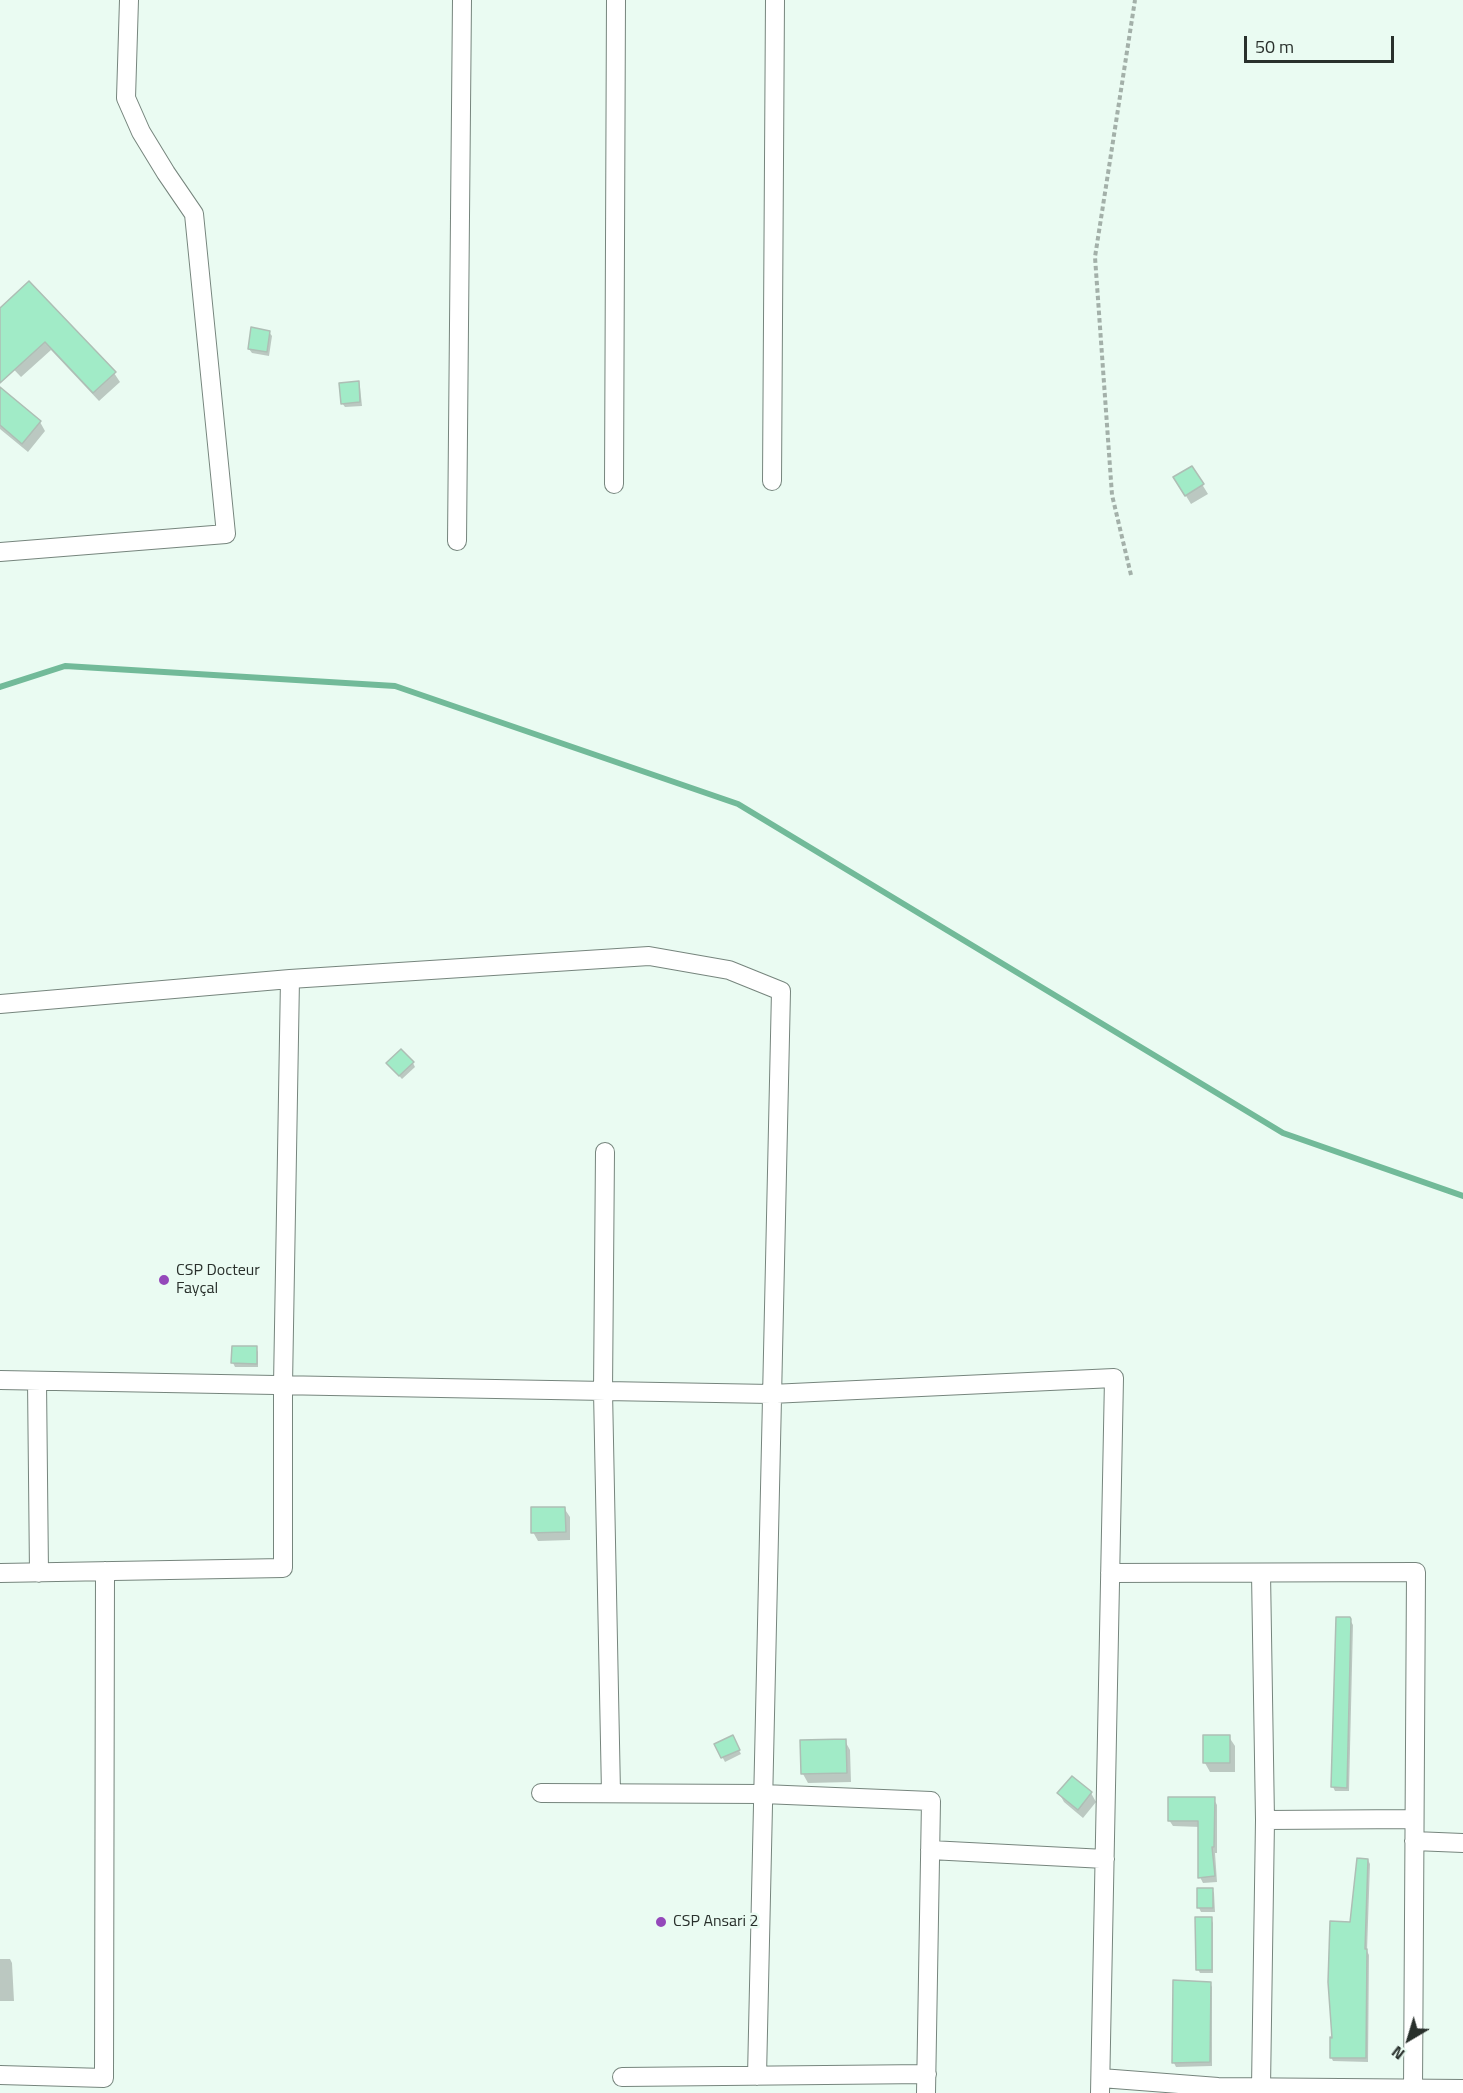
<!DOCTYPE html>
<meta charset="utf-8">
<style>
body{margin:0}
#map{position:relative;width:1463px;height:2093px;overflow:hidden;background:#eafbf2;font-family:"Titillium Web",sans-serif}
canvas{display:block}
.north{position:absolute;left:1379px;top:2009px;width:60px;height:60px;-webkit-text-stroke:4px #eafbf2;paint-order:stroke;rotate:218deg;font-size:16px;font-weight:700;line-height:24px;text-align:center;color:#29302c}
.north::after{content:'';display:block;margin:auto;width:21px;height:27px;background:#29302c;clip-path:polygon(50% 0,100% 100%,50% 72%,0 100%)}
.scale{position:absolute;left:1244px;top:36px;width:150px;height:27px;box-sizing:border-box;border:3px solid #29302c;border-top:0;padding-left:8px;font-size:18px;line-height:21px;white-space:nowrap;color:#29302c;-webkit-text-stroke:4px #eafbf2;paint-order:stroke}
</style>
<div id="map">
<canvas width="1463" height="2093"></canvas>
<div class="north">N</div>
<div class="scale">50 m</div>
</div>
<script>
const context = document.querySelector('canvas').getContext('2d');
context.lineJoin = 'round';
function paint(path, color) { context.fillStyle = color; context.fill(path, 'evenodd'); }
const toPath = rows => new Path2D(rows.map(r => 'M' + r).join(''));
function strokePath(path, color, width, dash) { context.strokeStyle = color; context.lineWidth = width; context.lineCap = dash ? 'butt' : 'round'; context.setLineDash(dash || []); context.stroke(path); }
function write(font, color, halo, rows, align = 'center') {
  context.font = font + ' "Titillium Web",sans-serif'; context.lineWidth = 5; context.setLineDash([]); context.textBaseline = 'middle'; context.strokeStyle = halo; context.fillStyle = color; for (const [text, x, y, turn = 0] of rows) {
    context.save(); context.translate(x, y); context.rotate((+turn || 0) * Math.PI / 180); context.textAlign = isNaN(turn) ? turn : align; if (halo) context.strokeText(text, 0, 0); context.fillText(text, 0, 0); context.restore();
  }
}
paint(toPath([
 [0,314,114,373,120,382,99,401,51,350,21,377,0,355],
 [269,332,272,336,269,356,252,353,249,349],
 [358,383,360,387,362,406,345,407,342,403],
 [0,389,40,422,45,431,28,452,0,429],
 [1192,468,1208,494,1191,504,1175,478],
 [413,1063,415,1067,402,1079,391,1067],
 [256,1348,258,1352,258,1367,235,1367,233,1363],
 [564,1508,570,1517,570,1540,538,1541,533,1532],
 [1349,1618,1353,1625,1349,1791,1335,1791,1333,1787],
 [732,1737,741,1754,725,1762,716,1745],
 [1229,1737,1235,1746,1235,1772,1210,1772,1205,1763],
 [845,1741,850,1750,851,1782,808,1783,803,1774],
 [1072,1778,1091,1793,1096,1802,1083,1818,1064,1802,1059,1793],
 [1214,1799,1217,1805,1217,1853,1215,1853,1217,1882,1203,1883,1200,1877,1200,1827,1173,1826,1169,1820],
 [1368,1860,1370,1864,1367,1951,1369,1955,1368,2062,1333,2061,1331,2057,1333,2039,1352,1924],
 [1198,1889,1212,1889,1214,1893,1215,1912,1201,1912,1199,1908],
 [1211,1919,1213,1923,1213,1973,1200,1973,1198,1969],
 [0,1959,10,1959,12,1963,14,2001,0,2001],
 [1210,1983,1212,1987,1212,2066,1176,2067,1174,2063]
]), '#0003');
strokePath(toPath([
 [0,687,65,666,395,686,738,804,1283,1133,1463,1196]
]), '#72ba99', 6);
const building = toPath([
 [29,281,116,372,93,393,45,342,0,383,0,308,29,281],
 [251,327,270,331,267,352,248,349,251,327],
 [359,381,360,402,341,404,339,383,359,381],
 [0,387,41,421,22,444,0,425,0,387],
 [1192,466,1204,484,1185,496,1173,477,1192,466],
 [401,1049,414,1062,399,1076,386,1063,401,1049],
 [232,1346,257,1346,257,1364,231,1363,232,1346],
 [531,1507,565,1507,566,1532,531,1533,531,1507],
 [1336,1617,1350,1617,1351,1619,1347,1788,1331,1787,1336,1617],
 [733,1735,740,1750,721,1758,714,1744,733,1735],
 [1203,1735,1230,1735,1230,1763,1203,1763,1203,1735],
 [846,1739,847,1773,801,1774,800,1740,846,1739],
 [1072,1776,1092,1792,1078,1810,1057,1793,1072,1776],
 [1168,1797,1215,1797,1214,1847,1212,1847,1215,1876,1198,1878,1198,1821,1168,1821,1168,1797],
 [1357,1858,1368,1859,1365,1949,1367,1949,1366,2058,1330,2058,1330,2037,1332,2038,1328,1982,1330,1921,1350,1922,1357,1858],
 [1197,1888,1213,1888,1213,1908,1197,1908,1197,1888],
 [1195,1917,1212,1917,1212,1970,1196,1970,1195,1917],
 [1173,1980,1211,1982,1210,2062,1172,2063,1173,1980]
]);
paint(building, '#a1ebc7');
strokePath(building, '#aebeb5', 1.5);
const minor = toPath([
 [772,481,775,0],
 [614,484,616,0],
 [457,541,462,0],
 [0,552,226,534,194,214,166,173,141,132,126,98,129,0],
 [0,1004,290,979,649,956,729,970,781,991,757,2076],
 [605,1152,603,1391,611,1793],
 [0,1380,771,1394,1114,1378,1100,2093],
 [37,1381,39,1573],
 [0,1573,283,1568,283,1385,290,979],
 [1110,1573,1416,1572,1413,2089],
 [541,1793,763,1794,931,1801,926,2093],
 [1265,1820,1414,1819],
 [1414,1841,1463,1843],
 [930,1850,1105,1859],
 [0,2075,104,2078,105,1571],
 [622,2077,927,2074],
 [1101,2078,1218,2087,1463,2089],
 [1261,2087,1265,1820,1261,1573]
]);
strokePath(minor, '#76857d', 20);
strokePath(toPath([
 [1131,575,1112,495,1095,257,1135,0]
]), '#a3b0a9', 4, [4.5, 3]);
strokePath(minor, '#fff', 18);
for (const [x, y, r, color] of [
 [164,1280,6,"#9448ba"],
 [661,1922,6,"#9448ba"]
]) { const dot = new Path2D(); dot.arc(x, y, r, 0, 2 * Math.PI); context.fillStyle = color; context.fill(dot); strokePath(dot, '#eafbf2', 2); }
write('16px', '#29302c', '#eafbf2', [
 ["CSP Docteur",176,1271],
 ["Fayçal",176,1289],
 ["CSP Ansari 2",673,1922]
], 'left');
</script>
